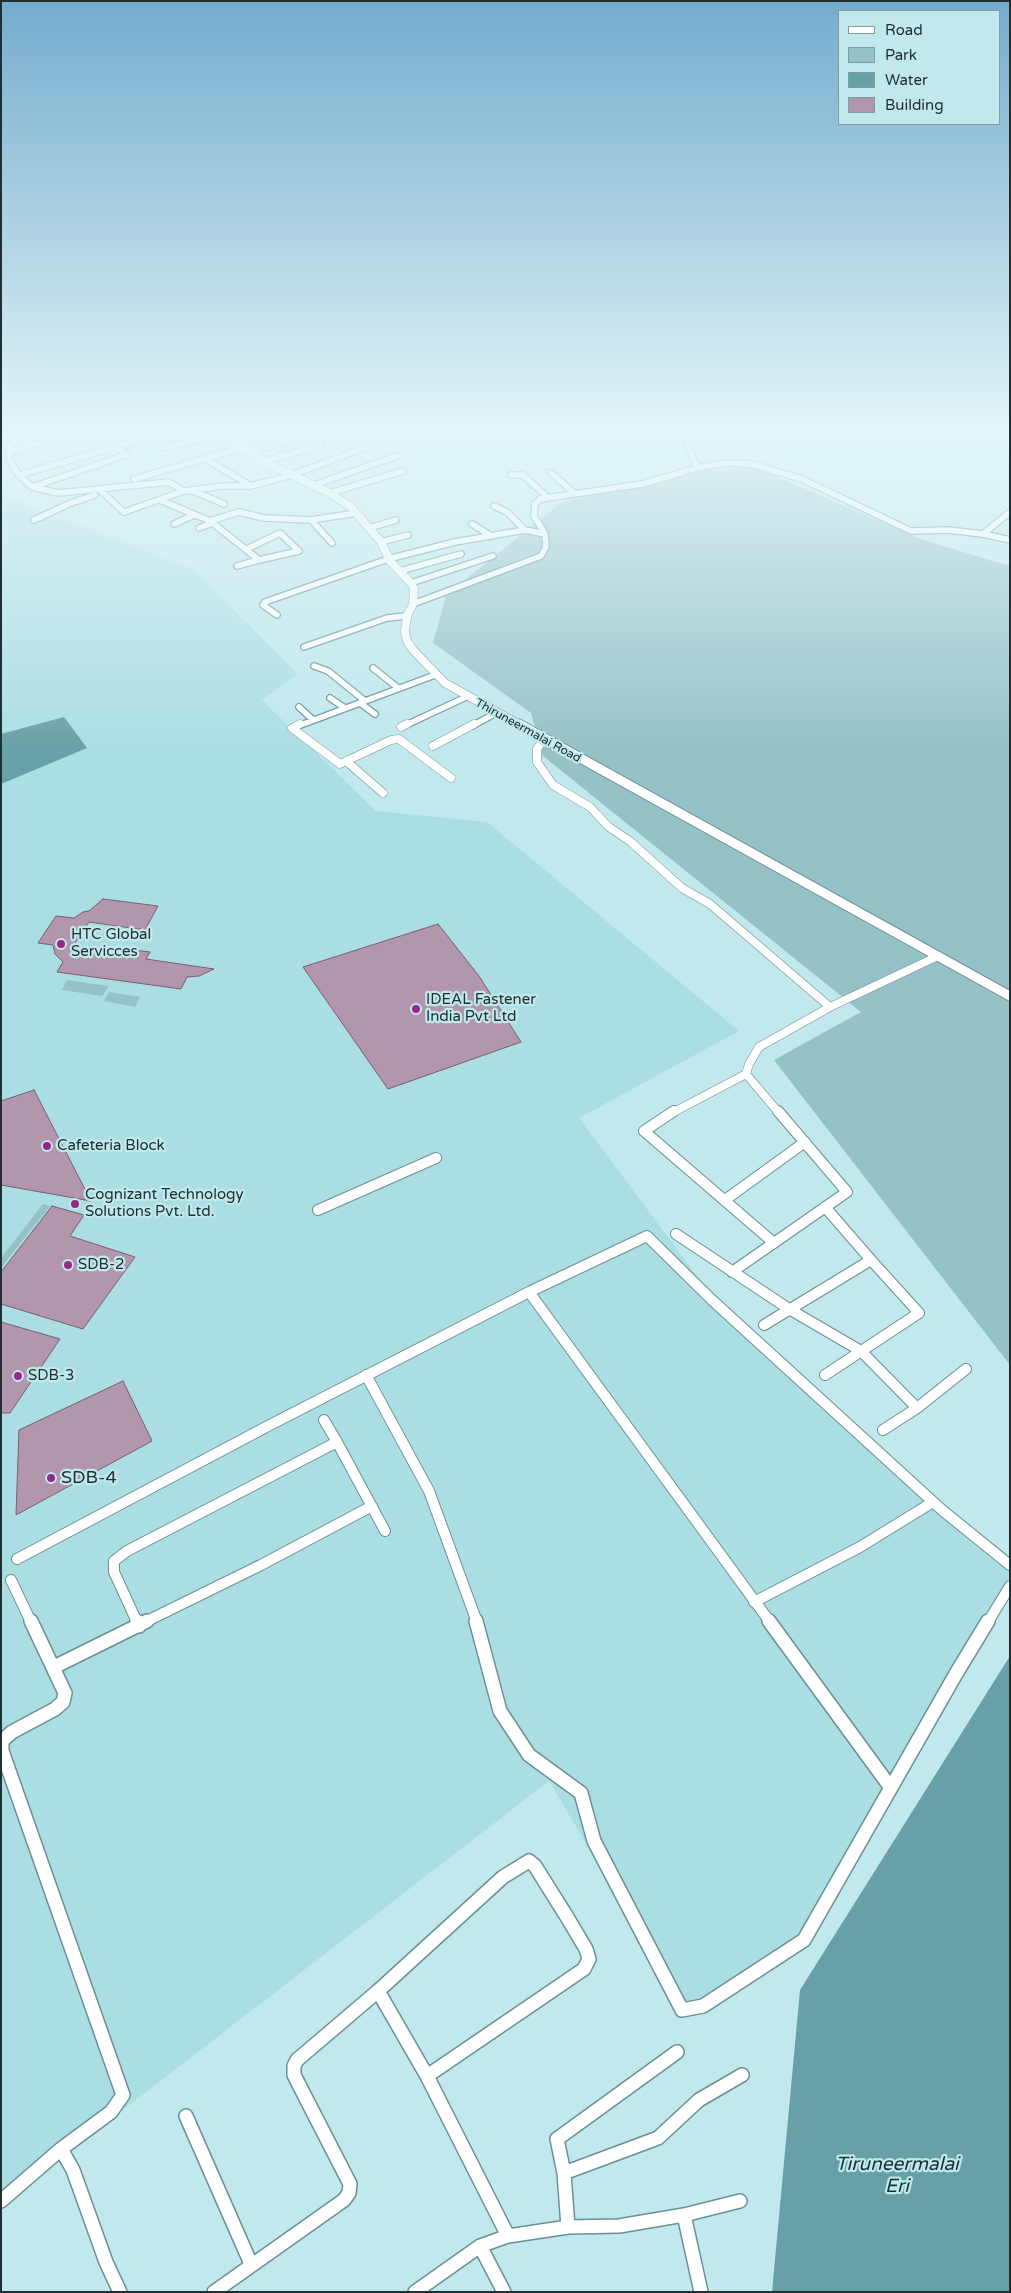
<!DOCTYPE html>
<style>
body{margin:0}
#map{position:relative;width:1011px;height:2293px;overflow:hidden;background:#c0e8ed;font-family:"Varela Round",sans-serif}
canvas{display:block}
.frame{position:absolute;inset:0;border:2px solid #203032;pointer-events:none}
.legend{position:absolute;left:838px;top:10px;width:162px;height:115px;box-sizing:border-box;background:#c0e8ed;border:1px solid #809ea2;margin:0;padding:6px 9px;list-style:none;font-size:15px;color:#203032}
.legend li{display:flex;align-items:center;gap:10px;height:25px}
.legend b{width:25px;border:1px solid #809ea2}
</style>
<div id="map">
<canvas width="1011" height="2293"></canvas>
<div class="frame"></div>
<ul class="legend">
<li><b style="height:6px;background:#fff"></b>Road</li>
<li><b style="height:14px;background:#95c2c7"></b>Park</li>
<li><b style="height:14px;background:#67a0a6"></b>Water</li>
<li><b style="height:14px;background:#b297ac"></b>Building</li>
</ul>
</div>
<script>
const context = document.querySelector('canvas').getContext('2d');
context.lineJoin = 'round';
function paint(path, color) { context.fillStyle = color; context.fill(path, 'evenodd'); }
const toPath = rows => new Path2D(rows.map(r => 'M' + r).join(''));
function strokePath(path, color, width, dash) { context.strokeStyle = color; context.lineWidth = width; context.lineCap = dash ? 'butt' : 'round'; context.setLineDash(dash || []); context.stroke(path); }
function write(font, color, halo, rows, align = 'center') {
  context.font = font + ' "Varela Round",sans-serif'; context.lineWidth = 4.5; context.setLineDash([]); context.textBaseline = 'middle'; context.strokeStyle = halo; context.fillStyle = color; for (const [text, x, y, turn = 0] of rows) {
    context.save(); context.translate(x, y); context.rotate((+turn || 0) * Math.PI / 180); context.textAlign = isNaN(turn) ? turn : align; if (halo) context.strokeText(text, 0, 0); context.fillText(text, 0, 0); context.restore();
  }
}
paint(toPath([
 [1,495,192,569,298,674,262,700,376,811,487,822,739,1031,579,1118,703,1284,814,1391,1010,1563,1010,1582,794,1941,689,2017,549,1781,1,2204]
]), '#abdee3');
paint(toPath([
 [755,467,923,540,1010,566,1010,1365,774,1060,861,1012,543,756,531,713,433,643,446,595,562,502,703,471],
 [67,980,109,986,102,996,62,990],
 [109,992,140,997,135,1007,104,1001],
 [43,1204,50,1206,1,1268,1,1258]
]), '#95c2c7');
paint(toPath([
 [64,717,87,748,1,784,1,734],
 [1010,1656,1010,2292,772,2292,800,1990]
]), '#67a0a6');
const building = toPath([
 [103,899,158,906,145,930,89,922,72,948,130,956,134,950,150,952,146,959,214,969,199,976,187,977,181,989,57,972,63,962,55,954,53,945,38,943,56,916,74,918,83,912,89,911,103,899],
 [438,924,479,976,521,1042,388,1089,303,967,438,924],
 [34,1090,91,1201,1,1185,1,1101,34,1090],
 [52,1206,84,1215,70,1236,135,1257,83,1329,1,1304,1,1272,52,1206],
 [1,1322,60,1339,10,1413,1,1413,1,1322],
 [123,1381,152,1441,16,1515,19,1430,123,1381]
]);
paint(building, '#b297ac');
strokePath(building, '#786073', 1);
const minorFar3 = toPath([
 [22,431,22,437,13,443,9,452,10,461,19,475,32,487,58,493,169,482,184,491],
 [425,431,429,434],
 [682,431,697,468,725,463,751,464,802,479,911,531,948,530,983,534,1010,540],
 [1,447,13,443],
 [164,448,219,434],
 [9,452,78,431],
 [250,452,325,431],
 [204,458,251,486],
 [265,461,321,445],
 [551,473,574,493],
 [19,475,143,439,160,431],
 [511,475,523,475,547,497],
 [134,479,242,448],
 [314,485,397,456],
 [32,487,126,455,118,446],
 [100,490,124,512,184,491,224,486,251,486,292,475,380,442,367,431],
 [191,490,224,504],
 [330,493,403,471],
 [160,500,210,521,259,560,299,551],
 [494,506,507,512,525,530],
 [34,520,71,503,95,495],
 [311,520,332,543],
 [210,521,239,512,264,518,311,520,356,513],
 [174,524,194,515],
 [472,524,491,536],
 [199,528,213,523],
 [369,528,396,520],
 [983,534,1010,512],
 [381,542,408,535],
 [247,549,280,533,299,551],
 [237,566,259,560],
 [400,571,461,554],
 [411,583,493,556],
 [413,604,541,556,546,547,545,534,534,516,535,504,540,499,642,484,697,468],
 [277,615,263,605,265,602,388,559,455,542,525,530,545,534],
 [304,647,387,618,407,616],
 [314,666,328,671,365,701],
 [373,668,398,688],
 [330,698,345,708],
 [360,703,375,714],
 [299,707,312,719],
 [298,726,435,675],
 [404,726,466,697],
 [472,726,496,713]
]);
const minorFar2 = toPath([
 [300,724,292,728,340,764,391,740,399,739,451,778],
 [401,727,407,724],
 [544,739,537,749,537,762,553,785,590,807,609,827,631,842,682,888,710,904,830,1007],
 [433,746,474,724],
 [346,761,383,793],
 [672,1113,746,1074],
 [779,1113,746,1074,749,1064,759,1047,830,1007,938,956]
]);
const minorFar1 = toPath([
 [674,1111,644,1131,774,1243],
 [725,1200,805,1142],
 [318,1210,436,1158],
 [676,1234,789,1309,861,1351,917,1408],
 [732,1272,847,1192,778,1111],
 [529,1292,770,1622],
 [764,1325,871,1260,825,1207],
 [366,1375,429,1491,477,1622],
 [825,1375,919,1313,871,1260],
 [324,1420,337,1442],
 [883,1430,917,1408,966,1369],
 [17,1559,268,1426,529,1292,647,1236,712,1300,942,1510,1010,1565],
 [11,1580,31,1622],
 [754,1602,860,1547,933,1502],
 [137,1622,114,1572,114,1561,127,1551,337,1442,385,1531],
 [145,1622,261,1565,372,1506],
 [988,1622,1010,1586]
]);
const minor = toPath([
 [31,1621,65,1693,63,1702,55,1709,12,1732,2,1741,2,1751,123,2095,111,2112,61,2149,73,2170,106,2262,120,2292],
 [137,1621,139,1626],
 [476,1621,500,1711,529,1755,581,1793,594,1841,682,2010,703,2006,804,1940,957,1672,988,1621],
 [769,1621,891,1788],
 [54,1667,147,1621],
 [378,1991,427,2076,508,2236],
 [186,2116,251,2264],
 [564,2173,658,2138,699,2100,742,2075],
 [1,2201,61,2149],
 [684,2215,701,2292],
 [568,2227,564,2173,557,2139,677,2052],
 [480,2246,504,2292],
 [214,2292,344,2200,349,2193,350,2184,294,2075,294,2066,297,2060,378,1991,503,1877,529,1861,535,1866,567,1917,586,1949,589,1959,584,1969,427,2076],
 [415,2292,480,2246,508,2236,568,2227,619,2226,684,2215,740,2201]
]);
const tertiaryFar1 = toPath([
 [214,431,267,463,330,493,351,507,381,542,390,561,411,583,414,589,413,604,407,616,405,632,407,641,413,650,445,683,522,726]
]);
const tertiary = toPath([
 [519,724,1010,996]
]);
strokePath(minorFar3, '#6a9094', 8);
strokePath(minorFar2, '#6a9094', 9);
strokePath(minorFar1, '#6a9094', 12);
strokePath(minor, '#6a9094', 16);
strokePath(tertiaryFar1, '#6a9094', 9);
strokePath(tertiary, '#6a9094', 11);
strokePath(minorFar3, '#fff', 5.5);
strokePath(minorFar2, '#fff', 8);
strokePath(minorFar1, '#fff', 10);
strokePath(minor, '#fff', 13);
strokePath(tertiaryFar1, '#fff', 8);
strokePath(tertiary, '#fff', 9);
const sky = context.createLinearGradient(0, 0, 0, 752);
sky.addColorStop(0, '#74acce');
sky.addColorStop(0.57, '#e3f5f7');
sky.addColorStop(1, '#e3f5f700');
context.fillStyle = sky;
context.fillRect(0, 0, 1011, 752);
for (const [x, y, r, color] of [
 [61,944,5,"#962888"],
 [416,1009,5,"#962888"],
 [47,1146,5,"#962888"],
 [75,1204,5,"#962888"],
 [68,1265,5,"#962888"],
 [18,1376,5,"#962888"],
 [51,1478,5,"#962888"]
]) { const dot = new Path2D(); dot.arc(x, y, r, 0, 2 * Math.PI); context.fillStyle = color; context.fill(dot); strokePath(dot, '#c0e8ed', 2); }
write('12px', '#203032', '#c0e8ed', [
 ["Thiruneermalai Road",528,731,29]
]);
write('15px', '#203032', '#c0e8ed', [
 ["HTC Global",71,935],
 ["Servicces",71,952],
 ["IDEAL Fastener",426,1000],
 ["India Pvt Ltd",426,1017],
 ["Cafeteria Block",57,1146],
 ["Cognizant Technology",85,1195],
 ["Solutions Pvt. Ltd.",85,1212],
 ["SDB-2",78,1265],
 ["SDB-3",28,1376]
], 'left');
write('18px', '#203032', '#c0e8ed', [
 ["SDB-4",61,1478]
], 'left');
write('italic 19px', '#143236', '#c0e8ed', [
 ["Tiruneermalai",897,2165],
 ["Eri",897,2187]
]);
</script>
